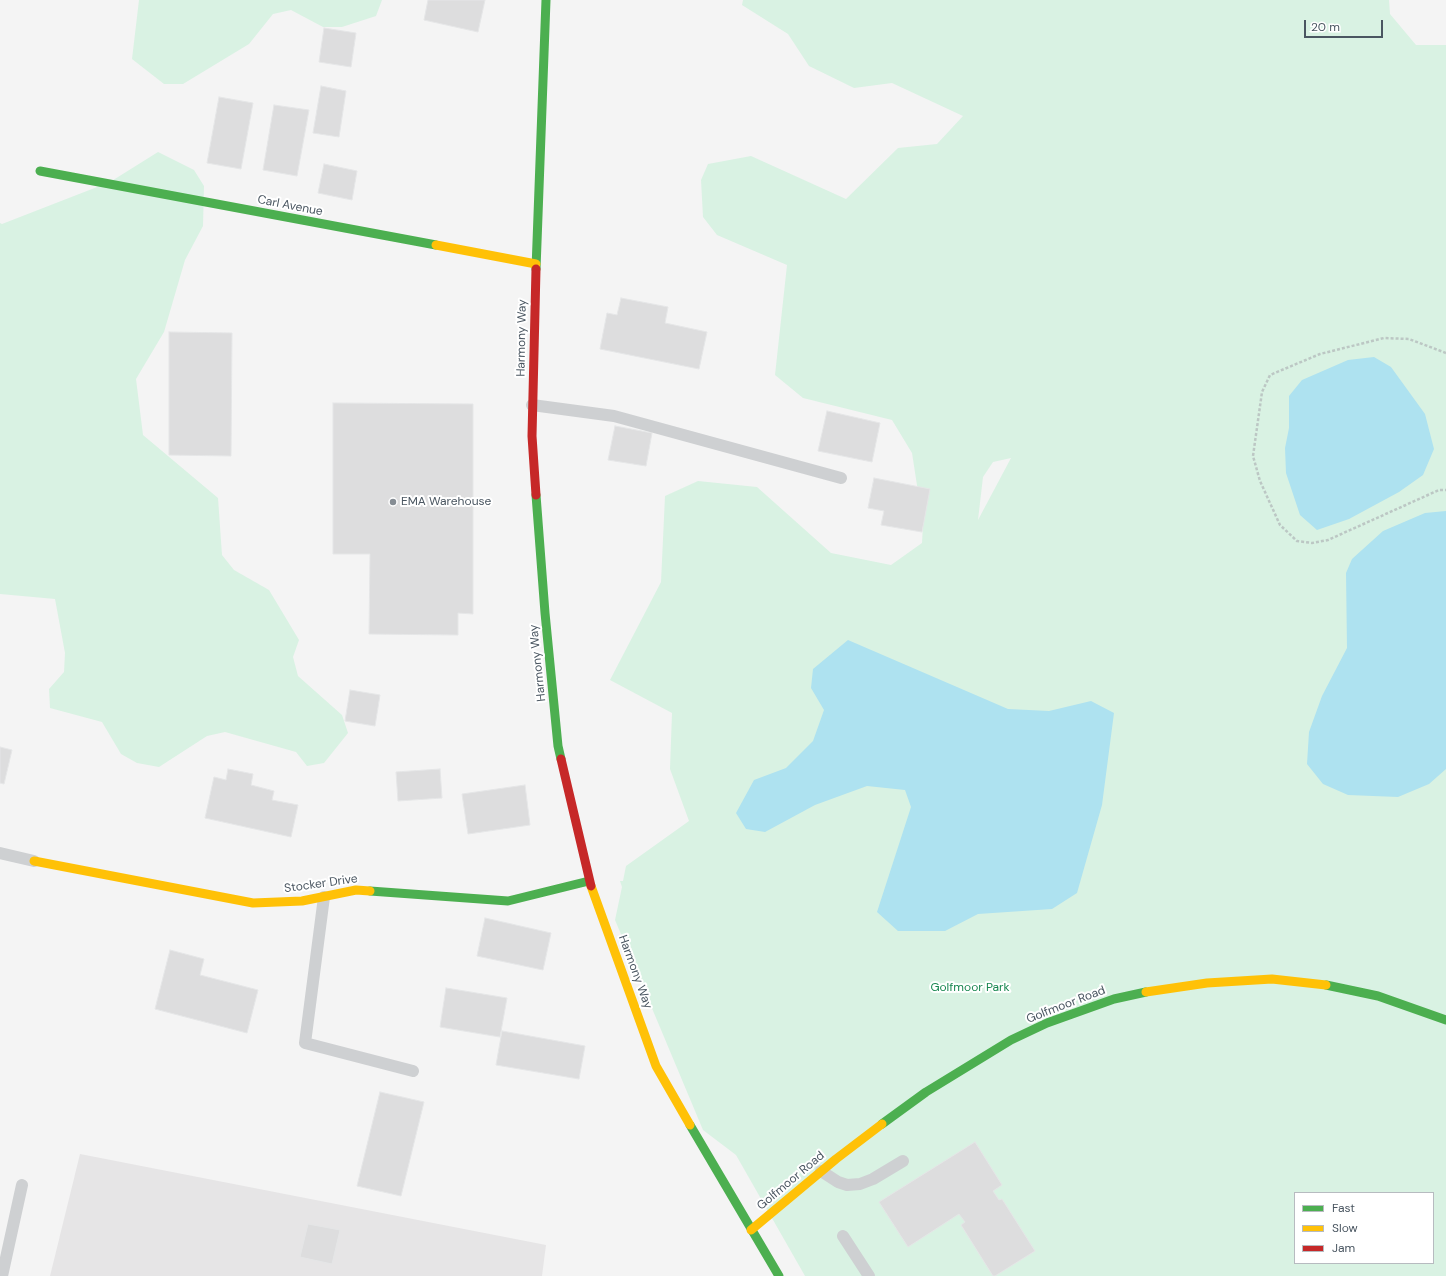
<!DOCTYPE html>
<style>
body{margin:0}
#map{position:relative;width:1446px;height:1276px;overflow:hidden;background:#f4f4f4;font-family:"DM Sans",sans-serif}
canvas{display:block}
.legend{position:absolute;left:1294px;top:1192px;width:140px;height:72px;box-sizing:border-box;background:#fff;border:1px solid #b7bbc0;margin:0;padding:5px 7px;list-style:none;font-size:12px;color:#4a5661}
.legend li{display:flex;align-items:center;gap:8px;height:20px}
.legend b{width:20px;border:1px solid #b7bbc0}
.scale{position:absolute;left:1304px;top:20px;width:79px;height:18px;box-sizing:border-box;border:2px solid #4a5661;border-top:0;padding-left:5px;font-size:12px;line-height:14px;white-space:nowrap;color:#4a5661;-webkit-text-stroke:3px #fff;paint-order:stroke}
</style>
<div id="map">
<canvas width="1446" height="1276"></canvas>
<ul class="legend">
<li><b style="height:5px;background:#4caf50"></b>Fast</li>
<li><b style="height:5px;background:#ffc107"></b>Slow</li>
<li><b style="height:5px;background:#c62828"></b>Jam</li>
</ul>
<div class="scale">20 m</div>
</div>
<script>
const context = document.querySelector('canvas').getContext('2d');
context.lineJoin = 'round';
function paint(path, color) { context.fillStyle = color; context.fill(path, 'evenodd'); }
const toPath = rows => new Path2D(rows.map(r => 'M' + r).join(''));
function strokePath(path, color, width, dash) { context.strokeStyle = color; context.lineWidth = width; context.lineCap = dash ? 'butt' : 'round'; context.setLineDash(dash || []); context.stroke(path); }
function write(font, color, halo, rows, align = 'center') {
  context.font = font + ' "DM Sans",sans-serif'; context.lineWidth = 4; context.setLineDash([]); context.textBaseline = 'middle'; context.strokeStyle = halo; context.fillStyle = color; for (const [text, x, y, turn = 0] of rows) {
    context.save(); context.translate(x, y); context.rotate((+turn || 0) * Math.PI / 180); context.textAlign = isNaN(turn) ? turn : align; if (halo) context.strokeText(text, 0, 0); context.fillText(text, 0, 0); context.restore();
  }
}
paint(toPath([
 [80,1154,546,1245,542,1276,50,1276]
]), '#e6e5e6');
paint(toPath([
 [139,0,382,0,376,16,342,27,323,27,291,10,273,14,249,44,183,84,164,84,132,59],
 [743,0,1389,0,1390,14,1416,45,1446,45,1446,1276,805,1276,736,1155,703,1130,615,920,622,887,620,881,623,881,626,866,689,821,670,769,672,713,610,680,661,582,665,496,698,481,757,487,831,553,891,565,922,543,923,524,912,453,892,420,803,398,775,375,787,265,717,235,703,217,701,180,708,164,751,156,846,199,898,148,937,144,963,116,892,83,854,88,809,66,788,34,742,5],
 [1011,458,978,520,983,477,993,462],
 [1295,1193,1433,1193,1433,1263,1295,1263],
 [158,152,194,170,204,186,203,226,185,260,164,332,136,379,143,435,218,498,222,555,234,570,269,590,299,640,293,657,298,676,342,715,348,733,324,763,307,766,296,752,225,732,207,736,159,767,137,763,121,754,102,722,50,708,49,689,64,672,65,653,55,599,0,594,0,223,2,224,110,182]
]), '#d9f2e3');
paint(toPath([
 [1374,357,1391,367,1425,414,1434,449,1423,475,1399,492,1349,519,1317,530,1300,515,1286,473,1285,448,1289,428,1289,396,1302,380,1348,360],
 [1446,511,1446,769,1429,784,1398,797,1348,795,1323,784,1307,764,1309,732,1322,696,1347,648,1346,573,1352,559,1383,531,1425,513],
 [848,640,1008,709,1049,711,1091,701,1114,713,1102,805,1077,893,1052,909,978,914,945,931,898,931,877,912,911,807,905,790,867,786,815,805,765,832,746,829,736,813,754,780,786,768,813,741,824,710,811,688,813,669]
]), '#aee2f0');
const building = toPath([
 [428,0,485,0,478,32,424,20,428,0],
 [324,28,356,33,351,67,319,62,324,28],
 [321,86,346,91,339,137,313,133,321,86],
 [219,97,253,103,241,169,207,163,219,97],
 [274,105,309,110,297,176,263,170,274,105],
 [324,164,357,171,352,200,318,193,324,164],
 [621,298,668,307,665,323,707,332,699,369,600,349,607,313,617,315,621,298],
 [169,332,232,333,231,456,169,455,169,332],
 [333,403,473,404,473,614,458,613,458,635,369,634,370,554,333,554,333,403],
 [827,411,880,423,872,462,818,451,827,411],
 [615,426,652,433,646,466,608,460,615,426],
 [874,478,930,489,922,532,881,525,884,511,868,508,874,478],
 [350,690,380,695,375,726,345,721,350,690],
 [0,747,12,750,4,784,0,783,0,747],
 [228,769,253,774,251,785,274,791,272,800,298,805,291,837,205,818,214,777,226,780,228,769],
 [440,769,442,798,398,801,396,772,440,769],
 [525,785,530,825,468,834,462,794,525,785],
 [485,918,551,933,543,970,477,956,485,918],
 [170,950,204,959,200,975,258,990,247,1033,155,1009,170,950],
 [446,988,507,998,500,1037,440,1027,446,988],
 [502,1031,585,1046,579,1079,496,1065,502,1031],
 [380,1092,424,1102,401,1196,357,1186,380,1092],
 [975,1142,1002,1185,993,1191,999,1200,1002,1199,1035,1251,995,1276,993,1276,961,1225,965,1222,959,1214,908,1247,879,1202,975,1142],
 [308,1224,340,1230,332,1264,300,1257,308,1224]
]);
paint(building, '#ddddde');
strokePath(building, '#e5e6e7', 1);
strokePath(toPath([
 [1446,353,1409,339,1384,338,1320,354,1270,375,1262,392,1253,456,1260,481,1280,525,1297,541,1312,543,1328,540,1439,490,1446,490]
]), '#bcc7c4', 2.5, [3, 2]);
strokePath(toPath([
 [532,405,614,416,841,478],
 [0,853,34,861],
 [324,897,305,1043,413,1071],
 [821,1171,838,1182,847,1185,860,1184,873,1179,903,1161],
 [843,1236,869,1276],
 [2,1276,22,1185]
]), '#ced0d2', 12);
strokePath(toPath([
 [40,171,436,245],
 [536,269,546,0],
 [536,495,545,613,558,746,561,759],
 [370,891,508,901,589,881],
 [1326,985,1378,996,1446,1020],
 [882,1124,926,1092,1011,1040,1047,1023,1114,999,1146,992],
 [690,1125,779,1276]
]), '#4caf50', 9);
strokePath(toPath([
 [436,245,536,264],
 [34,861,253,903,302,901,356,890,370,891],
 [591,886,656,1066,690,1125],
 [1146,992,1207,983,1272,979,1326,985],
 [751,1230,836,1159,882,1124]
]), '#ffc107', 9);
strokePath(toPath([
 [536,269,532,436,536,495],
 [561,759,591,886]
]), '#c62828', 9);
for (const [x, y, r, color] of [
 [393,502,4,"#868d94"]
]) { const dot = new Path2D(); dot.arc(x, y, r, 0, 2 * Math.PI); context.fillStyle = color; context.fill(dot); strokePath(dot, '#fff', 1.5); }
write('12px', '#4a5661', '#fff', [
 ["Carl Avenue",290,206,11],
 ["Harmony Way",522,338,-89],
 ["Harmony Way",538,663,-96],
 ["Stocker Drive",321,884,-8],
 ["Harmony Way",635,972,70],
 ["Golfmoor Road",1066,1005,-21],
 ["Golfmoor Road",791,1181,-40]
]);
write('12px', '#4a5661', '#fff', [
 ["EMA Warehouse",401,502]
], 'left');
write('12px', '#17864f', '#fff', [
 ["Golfmoor Park",970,988]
]);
</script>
